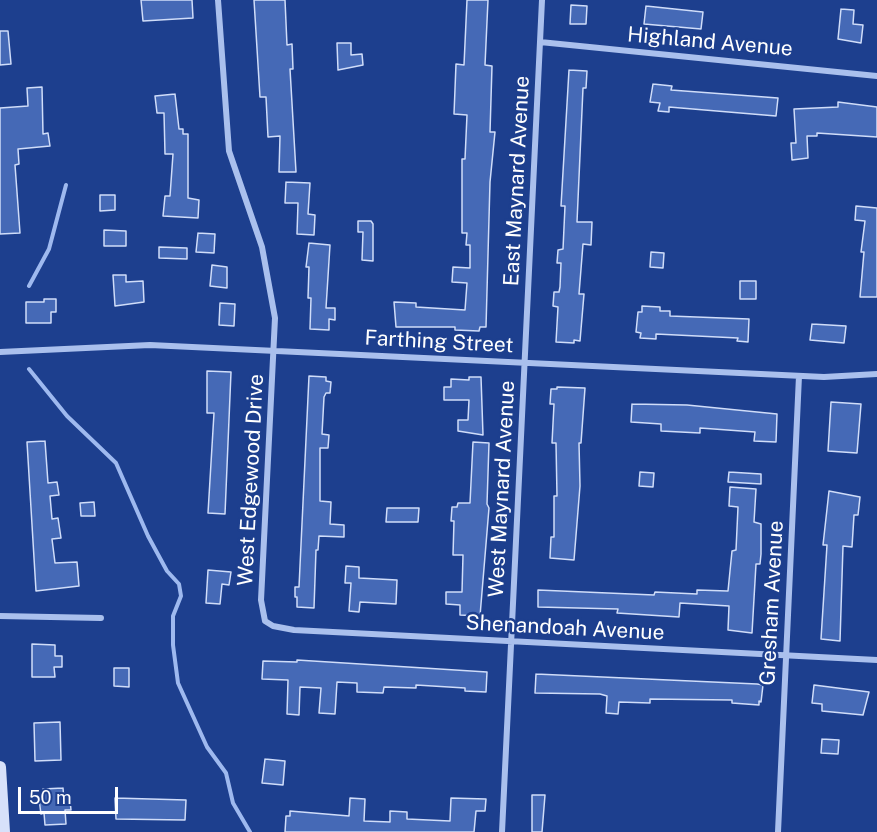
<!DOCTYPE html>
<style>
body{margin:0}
#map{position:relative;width:877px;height:832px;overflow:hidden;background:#1d3f8e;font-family:"Public Sans",sans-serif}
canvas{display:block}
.scale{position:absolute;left:18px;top:787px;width:100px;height:27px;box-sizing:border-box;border:3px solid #fff;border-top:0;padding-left:8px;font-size:18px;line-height:21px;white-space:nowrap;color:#fff;-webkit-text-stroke:4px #1d3f8e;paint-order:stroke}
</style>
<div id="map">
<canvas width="877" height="832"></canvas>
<div class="scale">50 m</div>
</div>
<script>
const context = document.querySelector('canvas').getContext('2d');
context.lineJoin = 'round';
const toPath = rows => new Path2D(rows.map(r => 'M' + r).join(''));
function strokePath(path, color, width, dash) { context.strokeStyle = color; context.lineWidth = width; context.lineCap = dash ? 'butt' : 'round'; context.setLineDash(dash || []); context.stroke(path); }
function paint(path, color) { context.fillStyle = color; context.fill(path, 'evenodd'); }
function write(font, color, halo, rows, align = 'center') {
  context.font = font + ' "Public Sans",sans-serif'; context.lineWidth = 5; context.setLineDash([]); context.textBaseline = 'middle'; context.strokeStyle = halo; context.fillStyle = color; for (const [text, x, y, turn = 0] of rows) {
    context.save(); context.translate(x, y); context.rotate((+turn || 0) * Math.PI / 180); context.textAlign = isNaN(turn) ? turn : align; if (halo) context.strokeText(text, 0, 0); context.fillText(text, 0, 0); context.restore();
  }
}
strokePath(toPath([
 [29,286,49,249,66,185],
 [29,369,67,416,116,463,148,536,167,571,179,584,181,596,173,616,173,645,178,683,207,747,226,773,233,803,250,832]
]), '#9eb9ef', 4);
const building = toPath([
 [141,0,192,0,193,18,143,21,141,0],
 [254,0,285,0,287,45,292,44,293,69,290,69,296,172,279,172,280,136,268,137,266,97,260,97,254,0],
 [467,0,488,0,485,65,492,66,490,132,495,132,490,182,486,327,480,327,479,331,455,330,455,327,396,327,394,302,416,303,416,307,465,310,467,283,452,282,453,267,470,268,470,245,466,245,467,233,462,233,462,159,465,159,467,115,454,114,456,64,464,65,467,0],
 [571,5,587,6,586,24,570,24,571,5],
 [646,6,703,12,701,29,644,24,646,6],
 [841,9,854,10,853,24,863,25,861,43,838,39,841,9],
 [0,31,8,31,11,64,0,65,0,31],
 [337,43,351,43,351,55,362,54,363,65,338,70,337,43],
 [569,70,587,71,586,88,583,88,577,222,592,222,591,245,583,244,579,294,584,294,580,341,574,340,574,343,556,342,558,307,553,306,554,292,559,292,560,287,561,263,557,263,558,250,563,249,565,206,561,206,569,70],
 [653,84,672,86,671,90,778,98,776,116,669,107,669,112,658,111,660,103,650,102,653,84],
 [42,87,43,134,48,133,50,146,18,149,19,164,15,165,20,233,0,234,0,108,28,106,27,88,42,87],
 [175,94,179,129,183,129,183,134,188,134,188,198,199,200,198,218,163,216,165,196,170,196,173,154,165,154,164,113,157,113,155,96,175,94],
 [838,102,877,107,877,137,817,133,817,136,807,136,808,158,792,160,791,143,796,143,794,109,838,107,838,102],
 [286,182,310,183,308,214,315,215,314,235,297,234,298,203,285,203,286,182],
 [100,195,115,195,115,210,100,211,100,195],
 [856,206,877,208,877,297,860,297,864,252,861,252,865,221,855,220,856,206],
 [358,221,371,221,373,224,373,261,362,260,363,232,358,232,358,221],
 [104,230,126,231,126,246,104,246,104,230],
 [198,233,215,234,214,253,196,252,198,233],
 [309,243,330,245,326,308,335,308,335,320,329,319,329,330,310,329,311,298,308,298,309,267,306,267,309,243],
 [159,247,187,248,187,259,159,258,159,247],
 [651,252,664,253,663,268,650,267,651,252],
 [212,265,227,267,227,288,210,286,212,265],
 [113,275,126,275,126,282,143,281,144,302,115,306,113,275],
 [740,281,756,281,756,299,740,299,740,281],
 [44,299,56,299,56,312,51,312,51,323,26,323,26,302,44,302,44,299],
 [220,303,235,304,234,326,219,325,220,303],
 [642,306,660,307,660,311,670,311,670,316,749,319,748,342,737,341,738,338,656,334,656,339,640,338,641,333,636,332,638,312,642,312,642,306],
 [812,324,846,326,844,343,810,340,812,324],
 [207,371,231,372,225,514,208,513,214,413,207,413,207,371],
 [309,376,326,377,326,381,331,382,330,393,326,393,324,397,322,434,329,435,328,448,320,448,320,501,331,502,330,524,344,525,344,537,319,536,318,550,316,550,314,608,297,607,297,597,295,597,295,587,299,587,309,376],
 [469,377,481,377,483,435,458,431,458,420,468,420,469,400,444,400,444,387,451,387,451,379,469,380,469,377],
 [557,387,585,388,581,443,579,443,580,486,574,560,550,558,551,537,554,537,554,496,557,496,556,443,552,443,554,404,550,404,551,389,557,389,557,387],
 [831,402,861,404,857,453,828,451,831,402],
 [632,404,687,405,777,414,776,442,754,441,755,432,700,428,700,433,661,431,661,424,631,422,632,404],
 [45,441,48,483,57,482,59,495,50,496,52,519,58,518,61,538,52,539,55,563,77,562,79,586,36,591,27,442,45,441],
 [473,442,489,443,487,504,489,508,480,616,460,615,460,605,446,604,446,592,462,592,463,555,453,555,454,521,451,521,452,507,457,507,458,503,470,503,473,442],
 [640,472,654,473,653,487,639,486,640,472],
 [729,472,761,474,761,484,728,482,729,472],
 [730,487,756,489,754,522,761,524,761,554,760,564,756,564,752,633,728,630,729,606,680,603,679,617,617,613,618,609,538,607,538,590,654,595,655,592,697,594,697,590,728,591,732,551,736,550,738,507,729,506,730,487],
 [829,491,860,497,858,515,854,515,852,547,843,546,840,641,821,639,827,545,823,545,829,491],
 [94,502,95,516,81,516,80,503,94,502],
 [387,508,419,508,418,522,386,522,387,508],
 [346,566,359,567,359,578,397,580,396,604,360,602,359,612,349,611,351,583,345,583,346,566],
 [208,570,231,572,229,585,222,584,220,604,206,603,208,570],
 [32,644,55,645,55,656,62,656,62,667,54,667,55,677,32,677,32,644],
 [297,660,487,672,486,692,465,691,465,688,416,685,416,688,384,687,383,693,357,692,357,683,337,682,335,714,319,713,321,688,300,687,299,715,287,714,288,680,262,679,263,661,297,662,297,660],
 [114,668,129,668,129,687,114,686,114,668],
 [536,674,757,684,763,685,761,702,759,701,759,705,732,703,732,700,650,699,650,703,619,702,618,714,606,713,607,696,600,694,535,693,536,674],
 [814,685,869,692,863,715,822,711,822,704,812,703,814,685],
 [60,722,61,760,35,761,34,723,60,722],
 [822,739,839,740,838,754,821,753,822,739],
 [265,759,285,761,283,785,262,783,265,759],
 [63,788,64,800,70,800,71,810,65,810,66,824,45,825,44,813,41,814,39,799,43,798,43,789,63,788],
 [532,795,545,795,542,832,532,832,532,795],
 [115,798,186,800,185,820,116,819,115,798],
 [350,798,365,799,364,821,390,822,390,811,407,812,407,819,450,821,451,798,486,799,485,811,476,811,474,832,285,832,286,816,290,816,290,811,349,816,350,798]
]);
paint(building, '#4569b6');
strokePath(building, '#d0ddf9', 1.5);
strokePath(toPath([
 [218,0,229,151,262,247,275,318,261,600,265,621,273,626,294,630,877,660],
 [540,42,877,76],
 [0,352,150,345,824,377,877,374],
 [0,616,101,618],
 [502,832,542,0],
 [778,832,799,376]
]), '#aac0ed', 6);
strokePath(toPath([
 [0,767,4,832]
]), '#d7e1fa', 12);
write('21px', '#fff', '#1d3f8e', [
 ["Highland Avenue",710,42,5],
 ["East Maynard Avenue",517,181,-87],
 ["Farthing Street",439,342,3],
 ["West Edgewood Drive",251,480,-87],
 ["West Maynard Avenue",502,489,-87],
 ["Gresham Avenue",772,603,-87],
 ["Shenandoah Avenue",565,628,3]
]);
</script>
